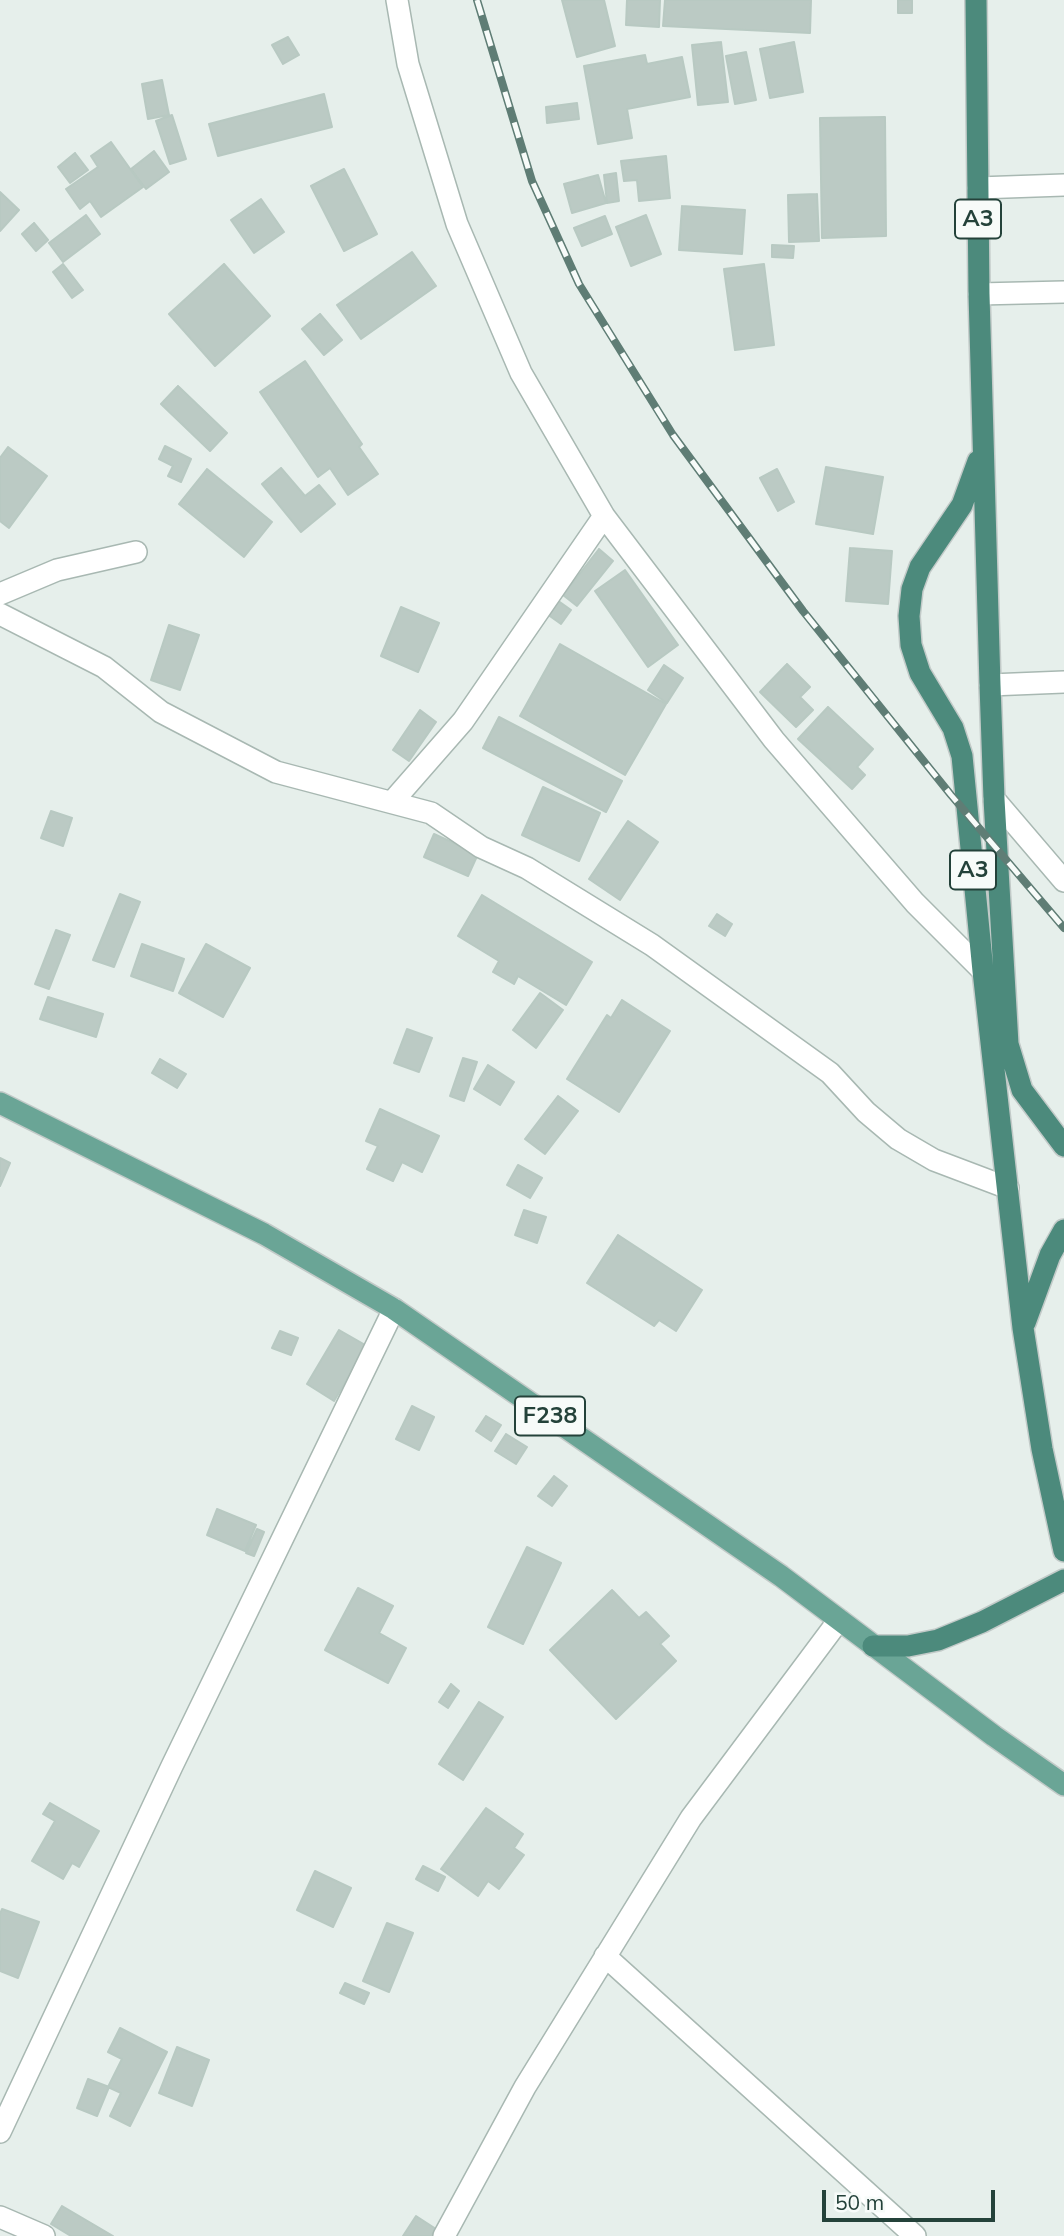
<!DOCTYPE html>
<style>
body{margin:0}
#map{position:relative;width:1064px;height:2236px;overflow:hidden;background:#e6efeb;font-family:Mulish,sans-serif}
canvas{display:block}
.scale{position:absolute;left:822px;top:2190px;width:173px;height:32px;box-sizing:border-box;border:4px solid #24423a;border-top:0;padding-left:9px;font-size:21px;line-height:24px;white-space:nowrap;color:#24423a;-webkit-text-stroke:5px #f7fbf9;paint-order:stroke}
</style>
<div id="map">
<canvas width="1064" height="2236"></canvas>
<div class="scale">50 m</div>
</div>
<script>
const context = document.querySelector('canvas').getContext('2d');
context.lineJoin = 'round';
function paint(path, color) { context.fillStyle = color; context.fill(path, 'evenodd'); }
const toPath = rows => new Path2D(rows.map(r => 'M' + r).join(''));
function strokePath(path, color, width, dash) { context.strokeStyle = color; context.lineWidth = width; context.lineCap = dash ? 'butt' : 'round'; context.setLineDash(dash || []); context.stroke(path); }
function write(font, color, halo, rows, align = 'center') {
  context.font = font + ' Mulish,sans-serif'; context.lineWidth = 7; context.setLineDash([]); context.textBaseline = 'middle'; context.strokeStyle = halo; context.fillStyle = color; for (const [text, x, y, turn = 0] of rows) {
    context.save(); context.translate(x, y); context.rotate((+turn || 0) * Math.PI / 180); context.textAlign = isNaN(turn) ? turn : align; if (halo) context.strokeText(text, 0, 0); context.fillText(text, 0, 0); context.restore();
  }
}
const building = toPath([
 [562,0,604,0,615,46,577,57,562,0],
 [627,0,660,0,659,27,626,25,627,0],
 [665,0,811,0,810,33,663,26,665,0],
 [898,0,912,0,912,13,898,13,898,0],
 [288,37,299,55,283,64,272,45,288,37],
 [721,42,728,102,698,105,692,45,721,42],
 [794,42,803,92,770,98,760,49,794,42],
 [746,52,756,100,735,104,726,56,746,52],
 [645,55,647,64,682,57,690,97,627,109,632,138,598,144,584,66,645,55],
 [162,80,169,115,148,119,142,84,162,80],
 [324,94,332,127,218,156,209,124,324,94],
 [577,103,579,119,547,123,546,107,577,103],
 [172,115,186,159,170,164,156,121,172,115],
 [885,117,886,236,822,238,820,118,885,117],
 [111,142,143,187,101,217,90,201,80,209,66,189,98,167,91,156,111,142],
 [154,151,169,172,146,189,131,169,154,151],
 [75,153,88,170,70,183,58,167,75,153],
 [666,156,670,198,639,201,637,180,624,181,621,161,666,156],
 [344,169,377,234,344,251,311,186,344,169],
 [616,173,619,201,607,203,604,175,616,173],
 [598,175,606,203,572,213,564,184,598,175],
 [0,192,19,210,0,231,0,192],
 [817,194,819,241,789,242,788,195,817,194],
 [261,199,284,232,254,253,231,220,261,199],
 [682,206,745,210,742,254,679,250,682,206],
 [86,215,100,234,63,262,49,243,86,215],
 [646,215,661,254,631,266,616,227,646,215],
 [605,216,612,234,582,246,574,228,605,216],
 [34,223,48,240,36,251,22,234,34,223],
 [772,245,794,246,793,258,772,257,772,245],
 [412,252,436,286,361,339,337,305,412,252],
 [63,264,83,290,72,298,53,272,63,264],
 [224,264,270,316,215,366,169,314,224,264],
 [764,264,774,345,735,350,724,269,764,264],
 [320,314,342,340,324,355,302,329,320,314],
 [305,361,362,444,359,447,378,474,348,495,330,468,318,477,260,392,305,361],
 [178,386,227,433,210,451,161,404,178,386],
 [165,446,191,459,181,482,168,476,173,466,159,459,165,446],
 [8,447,47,476,9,528,0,521,0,458,8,447],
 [826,467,883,477,873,534,816,524,826,467],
 [281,468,305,496,319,485,335,504,301,532,262,484,281,468],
 [207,469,272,522,244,557,179,504,207,469],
 [777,469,794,502,778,511,760,478,777,469],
 [850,548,892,551,888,604,846,601,850,548],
 [599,549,613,561,577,606,563,595,599,549],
 [625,570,678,645,648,667,595,591,625,570],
 [557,600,571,610,561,624,547,614,557,600],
 [401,607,439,623,418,672,381,656,401,607],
 [169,625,199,635,180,690,151,680,169,625],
 [560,644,666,704,625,775,520,716,560,644],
 [787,664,810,687,800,697,813,710,796,727,760,692,787,664],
 [664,665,683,678,667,703,648,690,664,665],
 [828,707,873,749,857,767,865,775,852,789,798,739,828,707],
 [420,710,436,722,409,761,393,750,420,710],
 [499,717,622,781,606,812,483,748,499,717],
 [543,787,600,813,579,861,522,835,543,787],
 [51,811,72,818,63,846,41,838,51,811],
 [628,821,658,842,620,900,589,879,628,821],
 [434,834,478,854,468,876,424,857,434,834],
 [120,894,140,902,114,967,93,960,120,894],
 [482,895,592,962,566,1005,518,976,514,984,493,972,499,961,458,936,482,895],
 [717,914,732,924,725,936,709,926,717,914],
 [56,930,70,935,49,989,35,984,56,930],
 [142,944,184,959,173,991,131,976,142,944],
 [206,944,250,968,223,1017,179,993,206,944],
 [540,993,563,1010,536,1048,513,1030,540,993],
 [48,997,103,1014,96,1037,40,1019,48,997],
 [622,1000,670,1031,619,1112,567,1079,607,1015,611,1018,622,1000],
 [407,1029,432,1038,419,1072,394,1063,407,1029],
 [463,1058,477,1062,464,1101,450,1096,463,1058],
 [160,1059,186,1074,177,1088,152,1073,160,1059],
 [488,1065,514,1082,500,1105,474,1089,488,1065],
 [558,1096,578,1111,545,1154,525,1139,558,1096],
 [380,1109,439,1136,422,1172,402,1162,393,1181,367,1169,378,1146,366,1141,380,1109],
 [0,1158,10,1163,0,1186,0,1158],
 [518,1165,542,1178,530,1198,507,1185,518,1165],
 [524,1210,546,1217,537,1243,515,1235,524,1210],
 [618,1235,702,1290,676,1331,659,1320,654,1326,587,1283,618,1235],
 [339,1330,367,1346,334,1401,307,1384,339,1330],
 [280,1331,298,1338,291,1355,272,1348,280,1331],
 [412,1406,434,1417,419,1450,396,1439,412,1406],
 [486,1416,501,1425,491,1441,476,1431,486,1416],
 [506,1434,527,1447,516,1464,495,1451,506,1434],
 [554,1476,567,1486,552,1506,538,1496,554,1476],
 [217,1509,256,1525,245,1551,207,1535,217,1509],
 [257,1529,264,1532,254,1556,246,1553,257,1529],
 [527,1547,561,1563,523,1644,488,1627,527,1547],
 [358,1588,393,1606,379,1633,406,1648,388,1683,325,1650,358,1588],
 [612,1590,639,1618,646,1612,669,1636,660,1644,676,1661,616,1719,550,1650,612,1590],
 [451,1684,459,1691,448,1708,439,1702,451,1684],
 [479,1702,503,1717,463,1780,439,1764,479,1702],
 [50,1803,99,1831,79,1867,72,1863,63,1879,32,1861,55,1821,43,1814,50,1803],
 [486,1808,523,1834,514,1848,524,1855,499,1889,488,1881,478,1896,441,1869,486,1808],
 [423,1866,445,1877,438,1891,416,1879,423,1866],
 [315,1871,351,1888,333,1927,297,1910,315,1871],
 [2,1909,39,1922,18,1978,0,1971,0,1914,2,1909],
 [387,1923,413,1933,389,1992,363,1981,387,1923],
 [345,1983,369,1993,364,2004,340,1993,345,1983],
 [120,2028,167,2052,130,2126,110,2116,121,2093,108,2087,122,2059,108,2052,120,2028],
 [177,2047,209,2060,192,2106,159,2093,177,2047],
 [88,2079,109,2087,97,2116,77,2108,88,2079],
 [62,2206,113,2236,71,2236,51,2224,62,2206],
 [416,2216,436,2229,431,2236,403,2236,416,2216]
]);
paint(building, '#bbcac4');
strokePath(building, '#b8c9c2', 2);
const minor = toPath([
 [397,0,408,64,457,224,521,373,604,516,774,740,915,903,983,971],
 [978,188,1064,185],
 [979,294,1064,292],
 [0,594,57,570,136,552],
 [0,614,104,667,161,712,276,772,431,813,481,847,527,868,652,945,830,1073,866,1112,898,1139,934,1160,1008,1188],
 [990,685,1064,682],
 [994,799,1064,881],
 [393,801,463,721,604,516],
 [605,1956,915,2236],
 [0,2132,172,1766,394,1309],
 [0,2217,44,2236],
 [444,2236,525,2087,691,1818,839,1620]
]);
const primary = toPath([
 [0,1103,264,1234,394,1309,781,1576,994,1736,1064,1785]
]);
const trunk = toPath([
 [976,0,979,294,990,685,994,799,1008,1044,1022,1090,1064,1146],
 [978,461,962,505,920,567,912,589,909,616,911,645,920,673,953,728,962,756,983,971,1023,1328,1042,1449,1064,1551],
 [1025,1323,1050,1255,1064,1230],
 [873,1646,908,1646,938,1640,982,1622,1064,1580]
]);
strokePath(minor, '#a8b8b2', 24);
strokePath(primary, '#c2cac8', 24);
strokePath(trunk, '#c2cac8', 24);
strokePath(minor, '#fff', 21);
strokePath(primary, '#6aa596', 21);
strokePath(trunk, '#4c8a7c', 21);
const rail = toPath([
 [477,0,532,181,579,284,673,435,803,611,951,795,1064,928]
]);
strokePath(rail, '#5f7d75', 8);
strokePath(rail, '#f7fbf9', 5, [16]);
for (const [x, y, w] of [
 [978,219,46],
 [973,870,46],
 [550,1416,70]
]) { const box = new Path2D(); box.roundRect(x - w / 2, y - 19.5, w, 39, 5); context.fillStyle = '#f7fbf9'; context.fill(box); strokePath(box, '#24423a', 2); }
write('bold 23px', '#24423a', null, [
 ["A3",978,219],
 ["A3",973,870],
 ["F238",550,1416]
]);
</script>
